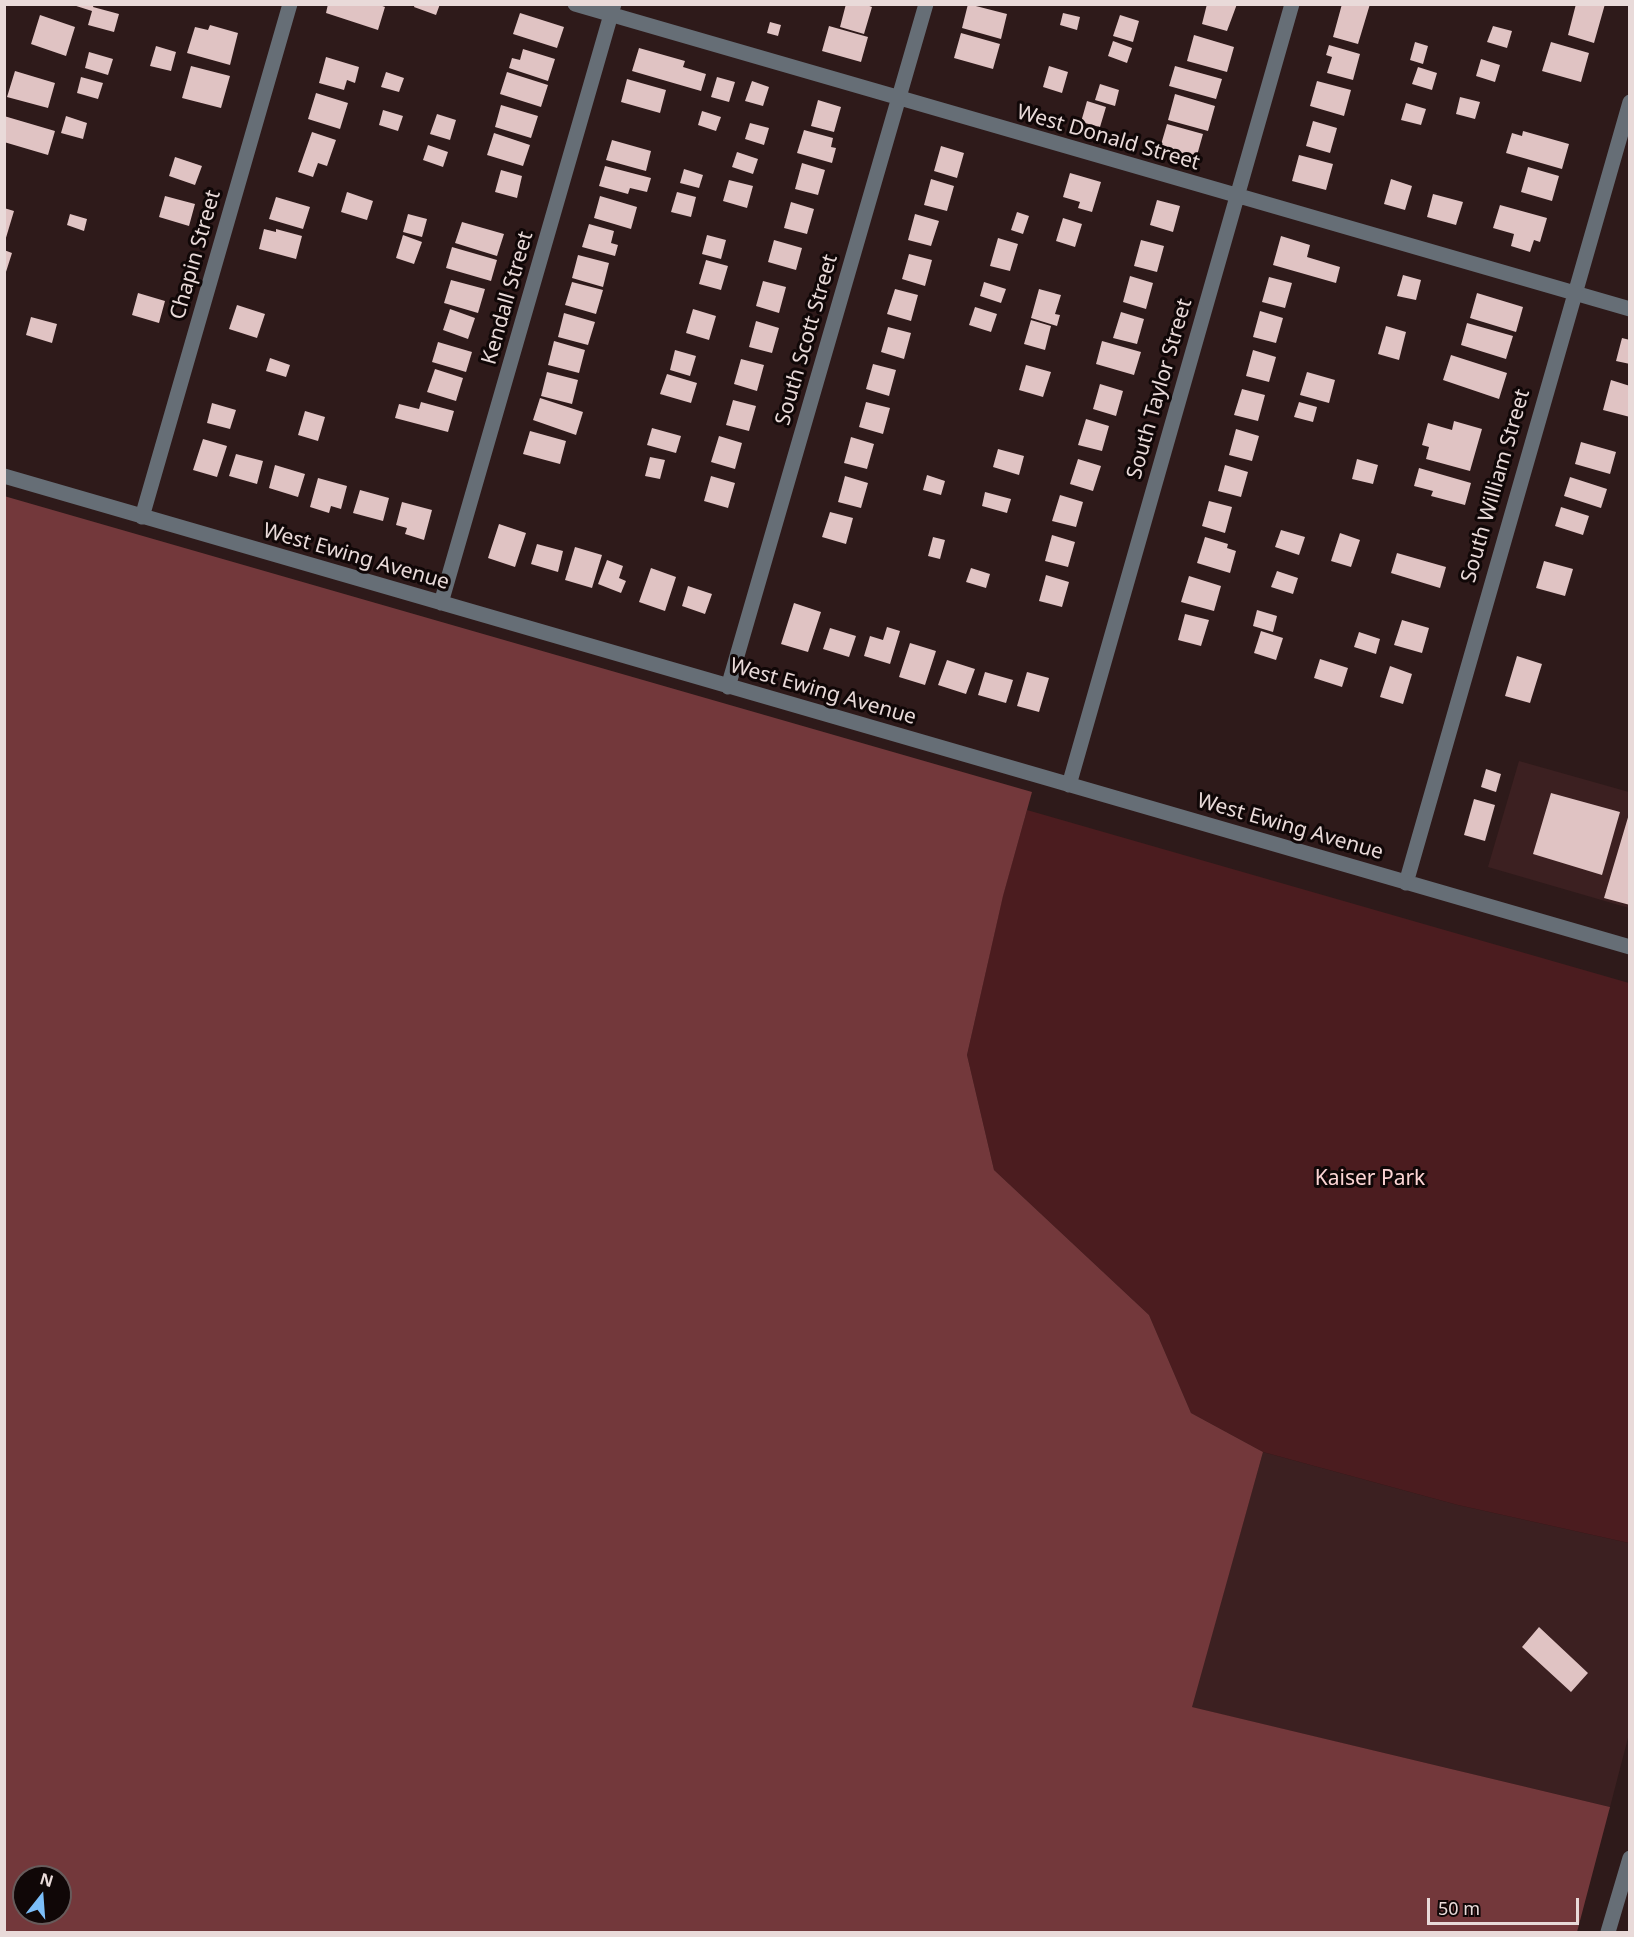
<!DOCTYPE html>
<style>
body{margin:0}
#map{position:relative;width:1634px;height:1937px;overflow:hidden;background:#2e1a1a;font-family:"Noto Sans",sans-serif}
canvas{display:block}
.frame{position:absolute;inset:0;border:6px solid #e9dad9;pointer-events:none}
.north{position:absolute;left:12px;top:1865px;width:60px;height:60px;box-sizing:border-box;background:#100707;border:2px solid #675b5b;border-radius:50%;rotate:17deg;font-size:16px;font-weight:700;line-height:24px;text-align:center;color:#e9dad9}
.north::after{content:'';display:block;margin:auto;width:21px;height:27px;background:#7cbef9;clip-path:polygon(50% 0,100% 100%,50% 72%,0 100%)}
.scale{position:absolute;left:1427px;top:1898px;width:152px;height:27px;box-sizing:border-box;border:3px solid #e9dad9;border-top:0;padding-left:8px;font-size:18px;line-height:21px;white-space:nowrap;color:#e9dad9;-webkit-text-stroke:4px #100707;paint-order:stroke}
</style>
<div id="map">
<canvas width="1634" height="1937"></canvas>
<div class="frame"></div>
<div class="north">N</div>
<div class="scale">50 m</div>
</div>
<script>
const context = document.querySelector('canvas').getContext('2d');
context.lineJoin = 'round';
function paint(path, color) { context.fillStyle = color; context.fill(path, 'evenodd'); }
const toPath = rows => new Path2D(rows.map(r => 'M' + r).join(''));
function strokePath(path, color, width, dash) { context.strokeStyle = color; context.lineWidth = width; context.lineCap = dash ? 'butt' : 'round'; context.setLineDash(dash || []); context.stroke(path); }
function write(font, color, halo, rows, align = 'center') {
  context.font = font + ' "Noto Sans",sans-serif'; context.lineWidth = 6; context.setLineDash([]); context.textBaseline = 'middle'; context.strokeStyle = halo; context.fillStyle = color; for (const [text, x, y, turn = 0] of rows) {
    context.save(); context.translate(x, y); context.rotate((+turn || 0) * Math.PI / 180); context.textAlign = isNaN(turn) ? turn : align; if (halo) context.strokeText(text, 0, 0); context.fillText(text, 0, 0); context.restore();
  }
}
paint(toPath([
 [1519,761,1629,792,1629,908,1488,867],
 [1263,1452,1458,1505,1629,1543,1629,1734,1610,1807,1191,1707]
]), '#3c2021');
paint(toPath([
 [1027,810,1629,983,1629,1543,1458,1505,1263,1452,1191,1413,1149,1315,994,1170,967,1055,1003,895]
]), '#4b1c1f');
paint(toPath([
 [4,496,1032,792,1003,896,967,1055,994,1170,1149,1315,1191,1413,1263,1452,1192,1707,1610,1807,1577,1932,5,1932],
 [24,1877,60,1877,60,1913,24,1913]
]), '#73383b');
paint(toPath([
 [70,4,94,4,93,7,119,14,114,32,88,25,92,11],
 [328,4,377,4,385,7,378,30,326,13],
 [415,4,440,4,436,15,414,7],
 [846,4,864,4,872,7,864,34,840,27],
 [968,4,1007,14,1001,39,962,28],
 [1207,4,1237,4,1227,31,1202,24],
 [1342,4,1370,4,1358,44,1333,37],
 [1576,4,1605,4,1594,43,1568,35],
 [520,13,564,27,557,48,513,34],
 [1063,13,1080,17,1077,30,1060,25],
 [40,15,75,27,66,56,31,44],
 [1120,15,1139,21,1133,42,1113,36],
 [770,22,781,25,778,36,767,33],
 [210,25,238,33,230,65,187,53,195,27,208,30],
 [829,26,868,37,861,62,822,51],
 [1493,26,1512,31,1507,48,1487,42],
 [961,33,1000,44,993,69,954,58],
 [1194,35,1234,47,1227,72,1187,61],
 [1113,41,1132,48,1127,63,1108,56],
 [1415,42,1428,46,1423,64,1410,60],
 [1551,42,1589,53,1581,82,1542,71],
 [1329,45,1360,54,1353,80,1327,73,1332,57,1326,55],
 [156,46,176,52,171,71,150,66],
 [639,48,685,61,683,67,706,74,701,91,632,71],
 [523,49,555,59,548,81,509,68,512,58,520,60],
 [89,52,113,59,108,75,85,68],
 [326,57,359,67,355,83,347,80,344,90,319,83],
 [1481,59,1500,65,1495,82,1476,76],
 [191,66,230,76,221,108,182,98],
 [1049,66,1068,72,1062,93,1043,87],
 [1175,66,1222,79,1216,99,1169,86],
 [1418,67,1437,73,1432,90,1412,84],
 [15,71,55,83,48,108,7,97],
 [386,72,404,78,399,92,381,87],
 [507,72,548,85,541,107,500,94],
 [81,77,103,83,98,99,77,93],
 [717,77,735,82,729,102,711,97],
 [627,79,666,90,660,113,621,102],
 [752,81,769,87,763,106,745,101],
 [1317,81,1351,90,1344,116,1310,106],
 [1100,84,1119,90,1115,106,1095,100],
 [316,93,348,103,340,129,308,119],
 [1175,94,1215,106,1208,131,1168,120],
 [1460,97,1480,102,1475,119,1456,114],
 [818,100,841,107,834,132,811,126],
 [1087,101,1106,107,1100,127,1081,122],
 [1406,103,1426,109,1421,125,1401,120],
 [501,105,538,116,531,138,495,127],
 [383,110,403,116,398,131,379,125],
 [702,111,721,117,716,131,698,125],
 [437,114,456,120,450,140,430,134],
 [4,116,55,131,48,155,4,142],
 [66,116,87,123,83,139,61,133],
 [1313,121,1337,128,1330,153,1306,146],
 [750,123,769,128,764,145,745,139],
 [1167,124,1203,134,1196,159,1160,148],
 [804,130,833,138,831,147,836,148,832,163,797,153],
 [1523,131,1569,144,1562,169,1506,153,1512,133,1522,136],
 [312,132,336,140,327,166,318,163,313,177,298,172],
 [494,133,530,145,523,166,487,155],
 [612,140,651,151,646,171,606,160],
 [428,145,448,152,443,167,423,160],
 [941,146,964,153,957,178,934,171],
 [737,152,758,159,753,174,732,167],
 [1299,155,1333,164,1326,190,1292,181],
 [175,157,202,166,195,185,169,176],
 [802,163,825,170,818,195,795,189],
 [605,166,651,178,647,192,630,188,628,194,599,186],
 [1528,167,1559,176,1552,201,1521,192],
 [684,169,703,175,699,188,680,183],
 [501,170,522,176,517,198,495,192],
 [1070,173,1101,182,1092,212,1078,208,1080,202,1063,197],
 [931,179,954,186,947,211,924,205],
 [1391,179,1412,186,1405,210,1384,204],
 [729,180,753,186,747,208,723,201],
 [347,192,373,201,367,220,341,212],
 [677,192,696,197,691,217,671,212],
 [1433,194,1463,202,1456,225,1427,217],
 [165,196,195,204,189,226,159,217],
 [600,196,637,207,631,229,594,218],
 [276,197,310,207,303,229,269,219],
 [1157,200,1180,206,1173,232,1150,225],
 [791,202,814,209,807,234,784,228],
 [1500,205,1547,218,1540,242,1534,240,1530,252,1511,246,1514,234,1493,228],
 [4,208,14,211,5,241,4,241],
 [1017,212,1029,216,1023,234,1011,230],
 [70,214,87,219,84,231,67,225],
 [408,214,427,219,422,237,403,232],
 [915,214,939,221,931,246,908,240],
 [1063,218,1082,224,1075,247,1056,241],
 [462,222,504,234,497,256,455,243],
 [589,224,614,231,611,243,618,245,615,256,582,247],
 [264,229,276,232,276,229,302,236,296,259,259,249],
 [403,235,422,242,414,264,396,258],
 [707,235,726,240,721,259,702,254],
 [1281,236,1310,245,1307,257,1340,267,1336,283,1273,265],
 [998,238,1018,244,1010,271,990,266],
 [774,240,802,248,796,270,768,262],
 [1141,240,1164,246,1157,272,1134,266],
 [452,247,497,260,491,281,446,268],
 [4,250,12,253,5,275,4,275],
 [909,254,932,260,925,286,902,279],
 [578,255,609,263,603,287,572,278],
 [706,260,728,266,721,290,699,284],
 [1403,275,1421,280,1416,300,1397,296],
 [1130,276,1153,283,1146,309,1123,302],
 [1269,277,1292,283,1285,308,1262,302],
 [451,280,485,289,478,313,444,303],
 [763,281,786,287,779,313,756,306],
 [572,282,603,290,596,314,565,305],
 [984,282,1006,289,1001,303,980,296],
 [895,289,918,295,911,321,887,314],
 [1039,289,1061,295,1055,314,1060,315,1057,326,1031,318],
 [138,293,165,301,159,323,132,315],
 [1477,293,1523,307,1516,332,1470,318],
 [237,305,265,314,257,338,229,329],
 [975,307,997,314,991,332,969,325],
 [450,309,475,318,468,339,443,330],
 [693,309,716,316,709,340,686,333],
 [1260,311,1283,318,1276,343,1253,337],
 [1121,312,1144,319,1137,344,1113,338],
 [564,313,595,322,588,345,558,337],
 [31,317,57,324,52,343,26,335],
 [1031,320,1051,326,1045,350,1024,344],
 [756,321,779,328,772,353,749,347],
 [1467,323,1513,336,1506,359,1461,345],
 [1386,326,1406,332,1399,360,1378,354],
 [888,327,911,333,904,359,881,352],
 [1622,338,1630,340,1630,364,1616,361],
 [554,341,585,350,579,373,548,365],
 [1102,341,1141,352,1134,375,1096,364],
 [438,342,472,352,466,372,432,362],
 [675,350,696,356,690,376,670,370],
 [1253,350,1276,357,1269,382,1246,376],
 [1451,355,1507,373,1499,399,1443,380],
 [270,358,290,365,286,377,266,371],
 [741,359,764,365,757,391,734,384],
 [873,364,896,370,889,396,866,389],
 [1026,365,1051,372,1043,397,1019,390],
 [435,369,463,378,456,401,427,392],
 [547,372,578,380,572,404,541,396],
 [1307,372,1335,380,1329,403,1300,395],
 [667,374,697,383,691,403,660,394],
 [1611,380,1630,386,1630,417,1603,410],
 [1100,384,1123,391,1116,416,1093,409],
 [1242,389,1265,395,1258,421,1234,415],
 [540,398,583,412,576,435,533,420],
 [733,400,756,406,749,431,726,425],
 [421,402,454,411,448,432,395,418,399,404,419,409],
 [866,402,890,408,883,434,859,427],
 [1299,402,1317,407,1313,422,1294,417],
 [212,403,236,410,230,429,207,423],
 [305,411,325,417,318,441,298,435],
 [1086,419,1109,426,1102,451,1078,445],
 [1454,421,1482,429,1470,471,1426,459,1429,447,1422,445,1428,423,1452,430],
 [652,428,681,436,676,453,647,445],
 [1236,429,1259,436,1252,461,1229,455],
 [530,431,566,441,560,464,523,454],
 [719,436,742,443,735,469,711,462],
 [851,437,874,444,867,469,844,463],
 [203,439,227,446,217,477,193,470],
 [1581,442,1616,452,1610,474,1575,464],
 [998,449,1024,456,1019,475,993,467],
 [236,454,263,461,257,484,229,476],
 [650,457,665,460,660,479,645,476],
 [1078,459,1101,466,1093,491,1070,484],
 [1357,459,1378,465,1373,484,1352,479],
 [275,465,305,474,298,497,269,488],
 [1225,465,1248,472,1241,497,1218,491],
 [1419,468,1471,483,1465,505,1431,496,1433,491,1414,486],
 [927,475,945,481,941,495,923,490],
 [711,476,735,483,728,508,704,501],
 [845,476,868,483,861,508,838,502],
 [1570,477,1607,489,1601,508,1564,496],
 [318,478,347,486,341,509,331,506,329,513,310,507],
 [360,490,389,498,383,521,353,513],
 [985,492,1011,499,1007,513,982,506],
 [1060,495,1083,502,1076,527,1052,521],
 [1209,501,1232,507,1225,533,1202,526],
 [402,502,432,510,424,540,405,534,407,528,396,525],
 [1561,507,1589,516,1583,535,1555,526],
 [830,512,853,518,846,544,822,537],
 [499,524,526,533,515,567,488,558],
 [1281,530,1305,537,1299,555,1275,547],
 [1340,533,1360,540,1351,567,1331,561],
 [1052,535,1075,542,1068,567,1045,561],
 [933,537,945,540,940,559,928,556],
 [1205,537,1228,544,1227,548,1236,551,1230,573,1197,563],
 [537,544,563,551,558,572,531,564],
 [575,547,602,555,592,588,565,580],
 [1397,553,1446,567,1440,588,1391,573],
 [607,560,623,566,619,578,626,581,621,593,598,584],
 [1544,561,1573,569,1565,596,1536,588],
 [651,568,676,577,665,611,639,602],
 [971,568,990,574,986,588,966,582],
 [1277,571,1298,578,1293,594,1271,587],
 [1046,575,1069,582,1062,607,1039,601],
 [1189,576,1221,586,1214,611,1181,602],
 [688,586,712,594,705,614,682,606],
 [794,603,821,612,808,652,781,644],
 [1257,610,1277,616,1273,632,1253,626],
 [1185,614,1209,620,1201,646,1178,640],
 [1402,620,1429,628,1422,653,1394,645],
 [887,627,900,631,890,664,864,656,870,636,883,640],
 [830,628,856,636,849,657,823,649],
 [1261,631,1283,638,1276,660,1254,653],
 [1359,632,1380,639,1376,654,1354,647],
 [910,643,936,651,925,685,899,677],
 [1517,656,1542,664,1530,703,1505,696],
 [1320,659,1348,668,1342,687,1314,678],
 [947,660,975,669,966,694,938,685],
 [1390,666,1412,674,1403,704,1380,697],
 [985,672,1013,680,1006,703,978,695],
 [1027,672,1049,678,1039,712,1017,706],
 [1486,769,1501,774,1496,792,1481,787],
 [1551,793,1620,812,1602,875,1533,854],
 [1474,799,1495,805,1485,841,1464,835],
 [1629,814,1630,814,1630,905,1604,898],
 [1539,1627,1588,1673,1571,1692,1522,1647]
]), '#e0c3c3');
strokePath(toPath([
 [575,4,1630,309],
 [4,476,1630,947],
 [142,517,290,4],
 [441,603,614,4],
 [728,687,926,4],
 [1069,785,1292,4],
 [1406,883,1630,102],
 [1608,1932,1630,1858]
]), '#666e76', 15);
write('21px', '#e9dad9', '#100707', [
 ["West Donald Street",1108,138,16],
 ["Chapin Street",196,255,-74],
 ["Kendall Street",508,298,-74],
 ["South Scott Street",807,340,-74],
 ["South Taylor Street",1160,389,-74],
 ["South William Street",1496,486,-74],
 ["West Ewing Avenue",356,557,16],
 ["West Ewing Avenue",823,692,16],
 ["West Ewing Avenue",1290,827,16]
]);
write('21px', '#fdd5d5', '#100707', [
 ["Kaiser Park",1370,1179]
]);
</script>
